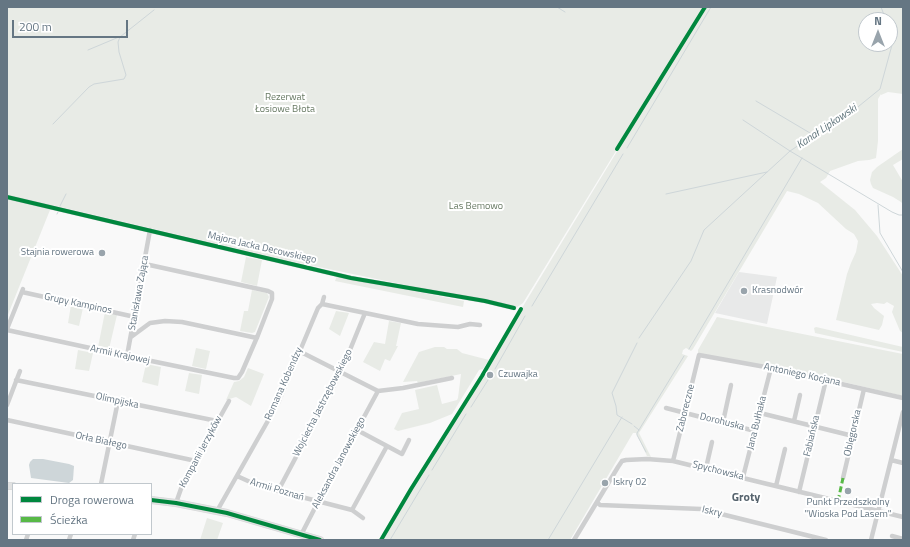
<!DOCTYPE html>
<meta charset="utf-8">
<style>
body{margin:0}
#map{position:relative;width:910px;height:547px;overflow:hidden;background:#f9f9f9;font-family:"Titillium Web",sans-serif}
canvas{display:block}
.frame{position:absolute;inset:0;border:8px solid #657683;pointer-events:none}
.legend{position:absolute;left:12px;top:483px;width:140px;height:52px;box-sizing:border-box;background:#fff;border:1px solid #c1c8cd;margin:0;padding:5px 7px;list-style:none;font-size:12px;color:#657683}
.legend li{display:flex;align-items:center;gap:8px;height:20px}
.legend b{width:20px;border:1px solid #c1c8cd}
.north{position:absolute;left:858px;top:12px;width:40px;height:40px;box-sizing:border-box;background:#fff;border:1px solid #c1c8cd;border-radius:50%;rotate:0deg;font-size:11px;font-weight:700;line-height:16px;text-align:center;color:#657683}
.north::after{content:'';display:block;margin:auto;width:14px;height:18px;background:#99a4ac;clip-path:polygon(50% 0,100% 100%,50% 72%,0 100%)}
.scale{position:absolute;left:12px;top:20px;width:116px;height:18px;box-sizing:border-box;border:2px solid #657683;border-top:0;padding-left:5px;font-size:12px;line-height:14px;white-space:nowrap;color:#657683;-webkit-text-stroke:3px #fff;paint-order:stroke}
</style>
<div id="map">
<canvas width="910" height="547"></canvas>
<div class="frame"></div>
<ul class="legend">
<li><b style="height:5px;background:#00873e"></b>Droga rowerowa</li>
<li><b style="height:5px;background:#58b947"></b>Ścieżka</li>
</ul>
<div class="north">N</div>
<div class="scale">200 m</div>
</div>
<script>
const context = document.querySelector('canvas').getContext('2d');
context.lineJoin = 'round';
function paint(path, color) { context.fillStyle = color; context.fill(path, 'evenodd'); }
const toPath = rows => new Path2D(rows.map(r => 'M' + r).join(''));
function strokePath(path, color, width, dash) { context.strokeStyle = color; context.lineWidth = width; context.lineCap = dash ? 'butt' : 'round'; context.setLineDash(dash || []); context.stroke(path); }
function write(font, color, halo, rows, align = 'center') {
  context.font = font + ' "Titillium Web",sans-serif'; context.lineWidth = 4; context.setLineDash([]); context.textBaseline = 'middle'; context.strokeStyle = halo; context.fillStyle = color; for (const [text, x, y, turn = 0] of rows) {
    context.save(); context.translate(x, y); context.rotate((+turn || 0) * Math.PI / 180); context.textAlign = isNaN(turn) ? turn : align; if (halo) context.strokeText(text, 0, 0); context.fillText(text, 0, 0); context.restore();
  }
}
paint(toPath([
 [739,272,777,277,767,324,715,313]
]), '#e8e9e9');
paint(toPath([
 [7,7,704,7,523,303,516,308,290,261,52,205,7,317],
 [706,7,903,7,903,94,888,92,881,95,881,94,878,99,878,141,876,158,869,160,858,161,830,171,826,178,820,182,855,210,877,236,903,276,903,333,900,331,892,312,894,306,887,302,884,304,877,303,871,304,874,308,884,316,882,325,879,330,836,320,847,274,851,263,856,252,858,241,854,234,846,229,818,203,799,194,787,191,693,349,691,351,686,348,683,350,682,354,688,356,639,433,651,457,647,456,636,433,633,433,570,540,382,540,411,491,616,153],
 [866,20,890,20,890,44,866,44],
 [903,149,903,159,893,165,903,182,903,204,901,202,893,197,873,188,871,184,870,180,872,172,877,167],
 [246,257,262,260,257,286,241,282],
 [337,276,464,301,463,307,335,281],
 [252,290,267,293,269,297,255,332,252,333,240,331,244,311,248,311],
 [71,305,83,308,79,326,68,323],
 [336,311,349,313,340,336,329,329],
 [105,312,117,315,109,349,98,347],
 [717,317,903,354,903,396,818,376,698,353,698,350],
 [389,321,401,323,396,346,398,346,390,361,385,359,380,371,363,362,374,342,385,344],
 [816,327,903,347,903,352,815,333,814,328],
 [435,347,444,347,447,349,457,349,462,353,489,360,483,369,479,370,452,414,430,423,398,431,394,429,402,413,419,409,415,390,437,385,442,404,457,400,458,398,461,374,418,383,417,381,403,382,419,352],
 [196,348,210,351,206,369,192,366],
 [78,350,93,353,89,371,75,369],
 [146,364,161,367,158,386,142,382],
 [248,368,264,374,251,406,236,397,226,400,234,382,239,381,244,377],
 [189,373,202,375,199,394,185,391],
 [207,518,223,523,217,540,200,540]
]), '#e8ebe6');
paint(toPath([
 [33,459,43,459,69,464,74,466,73,480,69,483,31,478,29,465,30,462]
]), '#ced6d9');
strokePath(toPath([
 [557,7,565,12],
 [881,7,886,20],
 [88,50,119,37],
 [756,101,810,133],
 [743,120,790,151,892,212,899,215,903,215],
 [53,124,89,87,94,84,124,79,126,75,119,52,118,42,120,37,154,10],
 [627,148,711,7],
 [666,194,767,172],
 [878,205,880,233,903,272],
 [60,206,66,194],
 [57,214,58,212],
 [532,306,623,154],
 [639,338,691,261,704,230,790,151,814,135,843,119,880,89,892,45,890,31],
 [689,349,802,158],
 [495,369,525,316],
 [471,407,488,380],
 [632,424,617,415,616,406,612,393,637,343],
 [634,426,639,430],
 [646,452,637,435,637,433,684,356],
 [432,470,466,414],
 [390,540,429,475],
 [548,540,622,417]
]), '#ced6d9', 1);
const secondary = toPath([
 [7,486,13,486],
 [151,500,176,503,227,513,320,540]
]);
strokePath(secondary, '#d5d6d7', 8);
strokePath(toPath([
 [7,197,351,278,485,301,514,308],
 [22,292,135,317],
 [322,304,418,324,458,327,470,324,480,325],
 [7,329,23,289],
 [7,330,127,356,234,378,238,378,242,372,258,335,272,299,272,293,268,291,145,264],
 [131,337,150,323,165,321,182,322,257,338],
 [299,351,378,391],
 [127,356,150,230],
 [16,380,217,421],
 [378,391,403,388,452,378],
 [7,405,20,371],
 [666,408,755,431],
 [760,413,853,436],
 [7,420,196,461],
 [794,421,800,395],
 [723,422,731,385],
 [357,430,402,454,409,440],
 [891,460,903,463],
 [673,461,699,355,771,368,903,398],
 [706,468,712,442],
 [237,476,259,486,352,510,363,518],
 [743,477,771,368],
 [843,478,864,389],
 [101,484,118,401],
 [776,486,785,449],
 [278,491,341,372,365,313],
 [799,492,826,380],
 [597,502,600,505,701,509,826,540],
 [176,503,183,483,229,401],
 [352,510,387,446],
 [217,511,278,403,318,308,322,304,324,297],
 [301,535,318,502,378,391],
 [892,536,903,539],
 [26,540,28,534],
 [69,540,71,534],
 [133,540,135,534],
 [574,540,618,467,622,461,626,460,647,459,673,461,903,517],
 [871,540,903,412]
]), '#cecfd0', 4.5);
strokePath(secondary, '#e1e2e2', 7);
strokePath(toPath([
 [838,501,843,478]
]), '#58b947', 3, [6, 3]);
strokePath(toPath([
 [617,149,705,7],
 [7,197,351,278,485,301,514,308],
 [151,500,176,503,227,513,320,540],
 [381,540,411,489,482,376,521,309]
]), '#00873e', 4);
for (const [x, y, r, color] of [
 [102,253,4,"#99a4ac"],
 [744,291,4,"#99a4ac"],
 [490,375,4,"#99a4ac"],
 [605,483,4,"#99a4ac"],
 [848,491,4,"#99a4ac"]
]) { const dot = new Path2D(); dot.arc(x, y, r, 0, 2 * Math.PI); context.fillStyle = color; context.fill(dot); strokePath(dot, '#fff', 1.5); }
write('10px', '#687a64', '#fff', [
 ["Rezerwat",285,98],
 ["Łosiowe Błota",285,110],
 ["Las Bemowo",476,207]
]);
write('10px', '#657683', '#fff', [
 ["Majora Jacka Decowskiego",262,248,13],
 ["Stanisława Zająca",139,293,-80],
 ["Grupy Kampinos",78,304,12],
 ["Armii Krajowej",120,355,12],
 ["Antoniego Kocjana",802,375,12],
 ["Romana Kobendzy",284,384,-66],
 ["Olimpijska",117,401,12],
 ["Wojciecha Jastrzębowskiego",323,403,-63],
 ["Zaboreczne",686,408,-76],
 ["Dorohuska",722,422,14],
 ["Jana Bułhaka",757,423,-76],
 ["Oblęgorska",853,433,-77],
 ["Fabiańska",812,436,-77],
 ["Orła Białego",101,441,12],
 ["Kompanii Jerzyków",201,452,-62],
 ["Aleksandra Janowskiego",339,463,-62],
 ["Spychowska",718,471,14],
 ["Armii Poznań",277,490,17],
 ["Iskry",712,512,13]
]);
write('10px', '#657683', '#fff', [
 ["Stajnia rowerowa",94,253,"right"],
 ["Krasnodwór",752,291],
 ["Czuwajka",498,375],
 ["Iskry 02",613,483],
 ["Punkt Przedszkolny",848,503,"center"],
 ["\"Wioska Pod Lasem\"",848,515,"center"]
], 'left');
write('italic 11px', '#60757c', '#fff', [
 ["Kanał Lipkowski",827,127,-34]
]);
write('bold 12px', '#57646e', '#fff', [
 ["Groty",746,498]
]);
</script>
